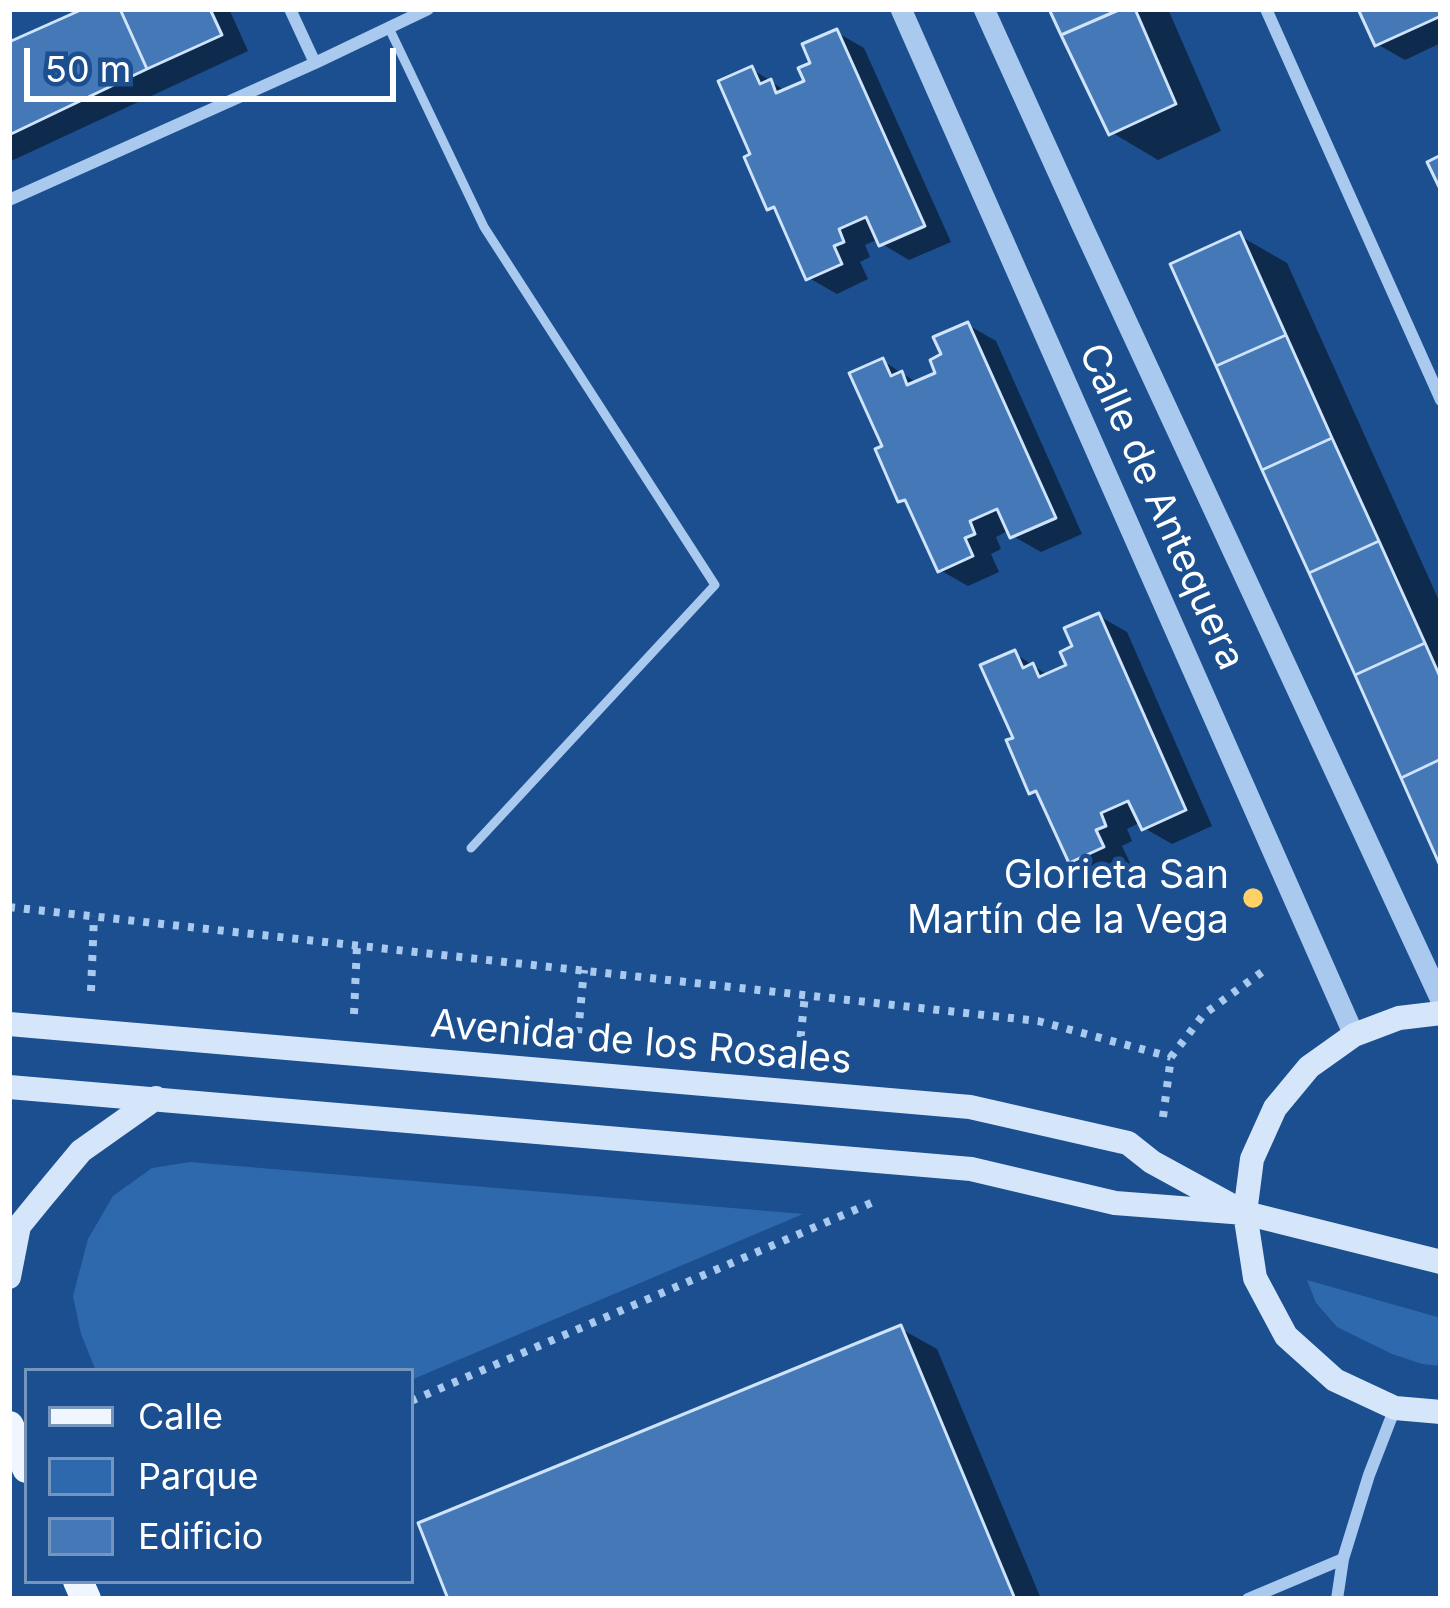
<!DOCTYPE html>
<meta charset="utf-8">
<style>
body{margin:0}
#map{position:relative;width:1450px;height:1608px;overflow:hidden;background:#1b4f8f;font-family:Inter,sans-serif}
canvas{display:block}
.frame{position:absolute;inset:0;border:12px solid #fff;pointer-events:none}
.legend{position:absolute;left:24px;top:1368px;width:390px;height:216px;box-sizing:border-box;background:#1b4f8f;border:3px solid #7695bc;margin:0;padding:15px 21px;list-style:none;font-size:36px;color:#fff}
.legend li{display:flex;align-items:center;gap:24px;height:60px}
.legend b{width:60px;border:3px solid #7695bc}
.scale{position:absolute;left:24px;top:48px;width:372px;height:54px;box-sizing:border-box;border:6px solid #fff;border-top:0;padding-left:15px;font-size:36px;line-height:42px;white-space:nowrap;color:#fff;-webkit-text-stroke:9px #1b4f8f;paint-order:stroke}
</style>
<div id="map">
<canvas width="1450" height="1608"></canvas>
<div class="frame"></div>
<ul class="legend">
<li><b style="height:15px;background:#f0f6ff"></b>Calle</li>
<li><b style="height:33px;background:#2e69ad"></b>Parque</li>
<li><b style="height:33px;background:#4478b7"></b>Edificio</li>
</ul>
<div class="scale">50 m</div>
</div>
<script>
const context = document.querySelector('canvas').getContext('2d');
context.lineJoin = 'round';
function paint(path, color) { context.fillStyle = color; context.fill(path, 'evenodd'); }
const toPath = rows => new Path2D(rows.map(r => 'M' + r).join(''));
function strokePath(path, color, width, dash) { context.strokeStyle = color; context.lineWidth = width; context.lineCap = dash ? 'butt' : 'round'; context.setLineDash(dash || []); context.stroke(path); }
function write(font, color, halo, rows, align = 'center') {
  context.font = font + ' Inter,sans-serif'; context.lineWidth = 9; context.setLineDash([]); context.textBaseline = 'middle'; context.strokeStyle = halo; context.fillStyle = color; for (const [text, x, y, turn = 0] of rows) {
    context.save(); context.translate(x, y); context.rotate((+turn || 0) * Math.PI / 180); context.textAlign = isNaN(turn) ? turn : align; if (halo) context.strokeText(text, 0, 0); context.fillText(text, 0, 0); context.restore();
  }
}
paint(toPath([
 [190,1162,803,1214,411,1380,411,1371,96,1371,81,1334,73,1296,88,1239,113,1196,152,1168],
 [1307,1280,1441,1318,1441,1366,1422,1364,1392,1354,1337,1327,1316,1303]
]), '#2e69ad');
paint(toPath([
 [90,9,229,9,248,51,9,162,9,44],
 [1055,9,1168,9,1221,131,1158,160,1111,132],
 [1361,9,1441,9,1441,43,1405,60,1377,44],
 [836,32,864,48,951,242,909,260,882,244,879,239,865,245,870,257,860,262,868,279,837,294,809,278,781,215,769,208,752,69,787,92,808,83,814,64],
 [1240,236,1287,263,1441,605,1441,860],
 [968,325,996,341,1082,534,1041,552,1013,536,1010,530,996,537,1001,549,991,554,999,572,968,586,940,570,912,507,901,500,886,447,883,361,919,384,939,375,945,356],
 [1099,616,1127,632,1212,826,1172,844,1144,828,1141,822,1127,829,1132,841,1122,846,1130,863,1099,877,1071,861,1043,799,1032,792,1017,739,1014,653,1049,676,1070,667,1076,648],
 [901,1329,937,1349,1041,1599,451,1599]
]), '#0007');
const building = toPath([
 [83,9,120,9,147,69,9,135,9,42,83,9],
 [120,9,210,9,222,35,147,69,120,9],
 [1049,9,1121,9,1061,35,1049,9],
 [1121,9,1135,9,1176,104,1109,135,1061,35,1121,9],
 [1358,9,1441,9,1441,16,1375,46,1358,9],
 [837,29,925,226,879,246,866,217,839,229,844,242,834,246,842,264,806,280,774,207,767,210,744,157,750,154,718,81,752,66,760,84,771,79,776,93,804,81,798,68,810,63,802,44,837,29],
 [1441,155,1441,191,1427,162,1441,155],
 [1240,232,1286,335,1216,366,1170,264,1240,232],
 [968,322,1056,518,1010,538,997,509,970,521,975,534,965,538,973,556,938,572,905,500,898,502,875,449,882,446,849,373,883,358,891,376,902,371,907,385,935,373,930,360,941,354,933,337,968,322],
 [1286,335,1332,438,1262,470,1216,366,1286,335],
 [1332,438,1379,541,1309,573,1262,470,1332,438],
 [1379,541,1425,643,1355,675,1309,573,1379,541],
 [1099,613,1186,810,1142,830,1128,801,1101,813,1106,826,1096,830,1104,847,1069,863,1036,791,1029,794,1006,740,1013,738,980,665,1015,650,1023,668,1033,663,1039,677,1066,665,1060,652,1072,646,1064,628,1099,613],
 [1425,643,1441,679,1441,759,1401,778,1355,675,1425,643],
 [1441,759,1441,868,1401,778,1441,759],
 [901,1325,1015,1599,448,1599,418,1523,901,1325]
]);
paint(building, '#4478b7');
strokePath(building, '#cfe3fa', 3);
strokePath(toPath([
 [9,907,1038,1021,1171,1057],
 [91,991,94,916],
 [354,1014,357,945],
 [578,1033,584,970],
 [799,1052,805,995],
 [1163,1117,1171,1057,1204,1014,1269,967],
 [411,1401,878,1200]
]), '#a9c9ee', 8, [6, 9]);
strokePath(toPath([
 [389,28,484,227,715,585,471,848]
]), '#a9c9ee', 9);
strokePath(toPath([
 [290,9,315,63],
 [1266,9,1441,400],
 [9,200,315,63,428,9],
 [1248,1599,1343,1559],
 [1337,1599,1343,1559,1369,1475,1395,1408]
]), '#a9c9ee', 12);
strokePath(toPath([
 [901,9,1354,1035],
 [984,9,1081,223,1441,1000]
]), '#a9c9ee', 21);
strokePath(toPath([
 [1441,1013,1399,1018,1354,1035,1309,1067,1275,1108,1252,1159,1245,1213,1255,1278,1286,1336,1335,1380,1395,1408,1441,1412],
 [9,1024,970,1107,1128,1143,1152,1162,1238,1209],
 [9,1087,971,1169,1115,1203,1245,1213,1441,1262],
 [9,1277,19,1226,41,1199,81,1151,156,1098]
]), '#d6e6fa', 24);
strokePath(toPath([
 [9,1426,27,1468],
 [78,1581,86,1599]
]), '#f0f6ff', 30);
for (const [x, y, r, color] of [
 [1253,898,12,"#ffd166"]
]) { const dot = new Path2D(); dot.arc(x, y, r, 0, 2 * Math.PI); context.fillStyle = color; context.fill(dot); strokePath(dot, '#1b4f8f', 4.5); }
write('39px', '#fff', '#1b4f8f', [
 ["Calle de Antequera",1161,507,66],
 ["Avenida de los Rosales",641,1043,5]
]);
write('39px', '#fff', '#1b4f8f', [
 ["Glorieta San",1229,876],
 ["Martín de la Vega",1229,921]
], 'right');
</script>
